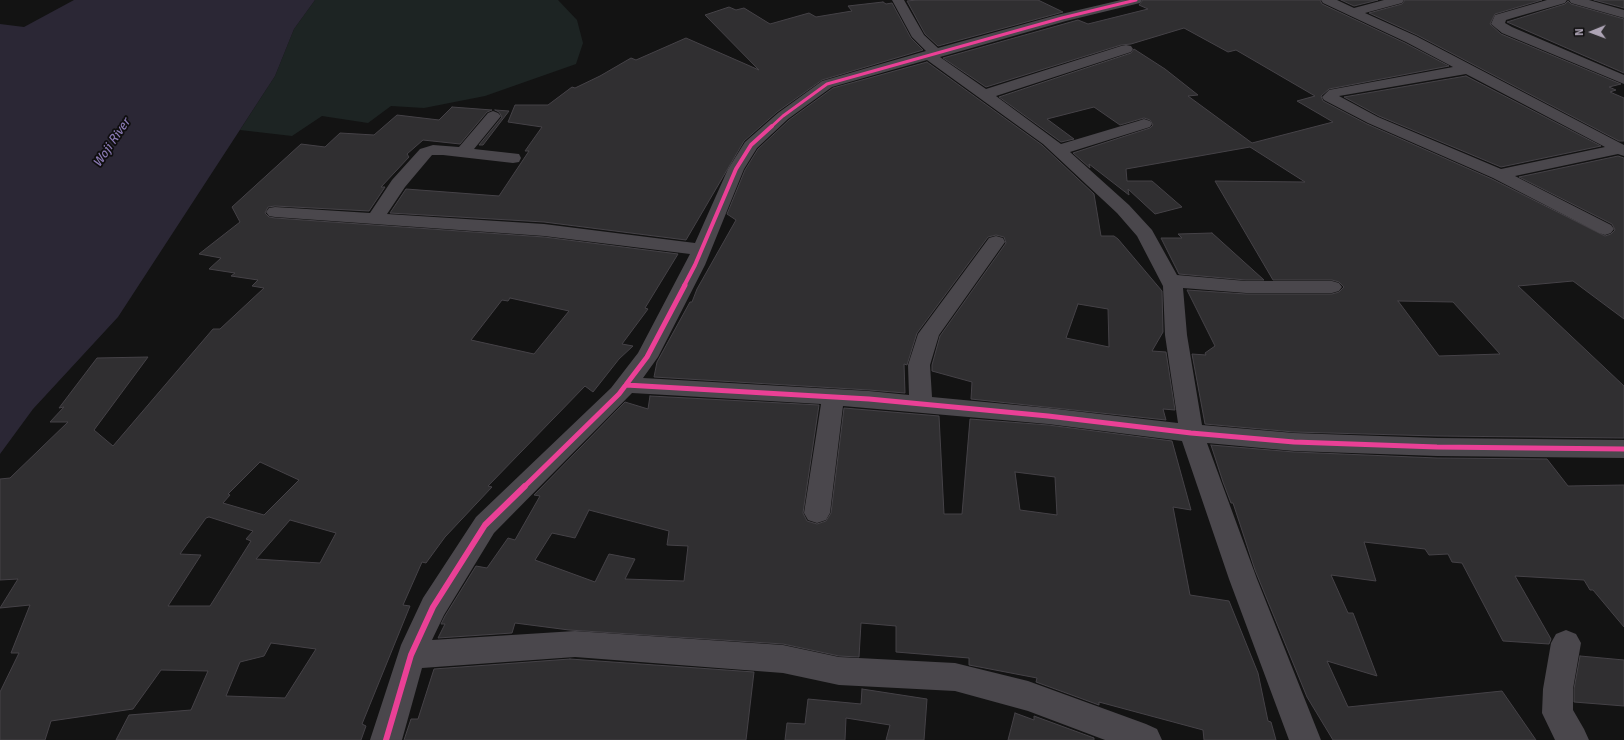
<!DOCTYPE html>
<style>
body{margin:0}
#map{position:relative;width:1624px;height:740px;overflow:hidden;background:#131313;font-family:Signika,sans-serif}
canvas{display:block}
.north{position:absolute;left:1572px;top:12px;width:40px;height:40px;-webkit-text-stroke:3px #0f0e0f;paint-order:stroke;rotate:269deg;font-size:11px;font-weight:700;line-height:16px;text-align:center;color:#ada4b5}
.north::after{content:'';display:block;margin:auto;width:14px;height:18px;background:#ada4b5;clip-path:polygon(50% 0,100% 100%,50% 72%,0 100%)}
</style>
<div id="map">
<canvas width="1624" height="740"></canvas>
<div class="north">N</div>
</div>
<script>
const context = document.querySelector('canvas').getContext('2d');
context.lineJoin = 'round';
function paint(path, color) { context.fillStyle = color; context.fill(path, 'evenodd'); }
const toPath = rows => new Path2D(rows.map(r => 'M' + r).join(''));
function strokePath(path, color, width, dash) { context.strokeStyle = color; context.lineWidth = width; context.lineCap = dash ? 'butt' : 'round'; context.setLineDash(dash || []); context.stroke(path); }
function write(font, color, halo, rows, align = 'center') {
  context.font = font + ' Signika,sans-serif'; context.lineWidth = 3.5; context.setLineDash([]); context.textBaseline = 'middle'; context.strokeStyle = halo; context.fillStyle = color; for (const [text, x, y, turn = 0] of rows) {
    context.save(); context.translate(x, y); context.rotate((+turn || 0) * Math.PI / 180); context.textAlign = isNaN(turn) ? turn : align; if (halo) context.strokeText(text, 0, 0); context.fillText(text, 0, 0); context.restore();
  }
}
paint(toPath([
 [315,0,558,0,577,20,583,43,576,64,485,96,424,108,391,106,368,123,322,116,292,136,240,130,275,76,294,29]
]), '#1d2423');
paint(toPath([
 [74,0,315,0,294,29,275,76,118,317,33,409,0,454,0,24,24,27]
]), '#2b2735');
const building = toPath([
 [917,0,1038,0,1063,12,938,46,925,34,907,1,917,0],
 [1143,0,1320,0,1322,4,1405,43,1449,66,1329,89,1321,96,1323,101,1367,124,1492,179,1605,236,1611,234,1615,230,1612,224,1519,177,1618,156,1624,158,1624,319,1573,281,1518,286,1624,386,1624,438,1437,436,1294,432,1205,424,1192,354,1206,355,1205,353,1215,346,1187,290,1246,294,1332,294,1339,292,1344,287,1339,282,1332,280,1273,280,1215,181,1305,182,1250,147,1126,169,1127,181,1152,181,1182,207,1155,214,1128,189,1129,195,1089,164,1090,168,1073,153,1150,128,1153,125,1150,120,1144,118,1120,125,1094,107,1047,119,1074,139,1061,142,999,97,1131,53,1134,49,1165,69,1198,95,1188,96,1252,143,1333,122,1297,101,1315,96,1236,50,1228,52,1184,28,1131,44,1121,45,986,87,943,58,1078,20,1088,24,1148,9,1139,5,1143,0],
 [1398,301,1453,302,1500,354,1439,356,1398,301],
 [1341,0,1378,0,1354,6,1341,0],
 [1405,0,1542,0,1495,14,1490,24,1501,34,1621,84,1609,87,1616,90,1610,92,1624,98,1624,141,1619,141,1417,35,1369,13,1402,4,1405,0],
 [1594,0,1624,0,1624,8,1594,0],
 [1568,1,1571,4,1624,19,1624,73,1507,22,1565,4,1568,1],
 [883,2,886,4,892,3,911,38,923,50,822,80,777,112,744,141,686,240,544,222,390,213,406,189,499,196,529,151,525,151,542,127,508,122,515,105,548,105,572,87,575,88,600,76,631,58,636,60,686,38,759,70,705,15,729,7,736,10,744,8,770,24,809,13,816,17,852,11,848,6,883,2],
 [927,62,1042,145,1094,194,1101,236,1114,236,1118,239,1162,291,1163,332,1152,351,1166,352,1175,410,1163,409,1166,420,971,399,972,382,932,371,932,365,940,336,1006,243,1004,237,996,235,988,237,917,333,907,365,904,364,905,393,869,390,654,377,657,362,690,302,692,302,697,289,736,220,727,214,745,170,758,149,789,120,833,88,927,62],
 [1078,304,1108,309,1109,347,1066,338,1078,304],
 [1466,76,1601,146,1501,167,1379,116,1344,97,1466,76],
 [452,107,492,110,487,112,460,144,423,140,407,154,409,157,381,187,385,187,369,211,275,206,268,207,265,213,269,217,275,218,544,237,678,254,645,308,648,309,622,344,633,346,619,359,593,392,585,386,488,486,492,487,445,537,426,563,422,562,403,605,410,606,362,724,366,726,361,740,116,740,129,715,191,710,208,671,161,670,133,709,51,721,45,740,0,740,0,692,19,653,11,653,30,605,0,608,18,579,0,580,0,479,10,478,68,422,50,422,64,407,59,408,97,358,148,357,94,430,113,446,213,329,220,329,264,288,252,286,258,280,231,276,235,273,209,269,221,258,199,254,240,222,232,207,301,144,325,147,340,133,374,135,397,115,439,120,452,107],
 [510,298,569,311,534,354,471,340,502,300,508,301,510,298],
 [260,462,299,480,264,515,223,503,230,495,228,494,260,462],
 [209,517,253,531,246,539,251,541,210,606,168,606,201,555,180,554,206,518,209,517],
 [290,520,336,533,320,563,256,559,290,520],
 [271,643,316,649,285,698,226,696,240,662,264,656,271,643],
 [495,110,509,111,483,145,479,145,502,117,499,112,495,110],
 [1212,233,1264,280,1246,280,1179,274,1161,238,1182,238,1178,234,1212,233],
 [650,396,819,405,803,513,807,521,817,524,826,521,831,513,844,408,939,416,944,514,962,514,970,419,1048,425,1172,441,1191,510,1173,507,1190,595,1229,601,1258,673,1268,721,1271,722,1276,740,1204,740,1203,730,1099,702,1099,705,1036,682,1037,678,969,665,969,658,896,652,896,626,861,623,859,657,839,656,783,644,569,630,515,623,512,633,438,638,445,624,441,624,445,616,476,566,487,568,508,538,515,540,540,496,534,495,625,402,648,409,650,396],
 [1015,472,1055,477,1057,515,1020,510,1015,472],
 [589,510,669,531,667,545,688,546,684,581,625,579,635,559,609,554,595,582,535,560,552,533,575,538,589,510],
 [1211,445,1294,452,1437,458,1547,459,1568,486,1624,485,1624,627,1593,590,1590,590,1584,580,1515,576,1551,639,1549,644,1503,641,1462,563,1452,562,1448,554,1429,555,1425,549,1364,542,1376,581,1331,575,1348,613,1353,613,1377,676,1327,661,1348,707,1502,691,1536,740,1333,740,1307,697,1255,570,1233,503,1231,503,1223,482,1211,445],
 [1580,656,1624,660,1624,706,1574,702,1574,689,1580,656],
 [570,659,754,672,746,740,404,740,411,719,418,719,434,669,570,659],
 [862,689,927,699,924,740,886,740,890,725,846,718,845,740,785,740,787,723,805,724,808,699,861,704,862,689],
 [1015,713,1034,720,1034,716,1094,738,1094,740,1008,740,1015,713]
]);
paint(building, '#302f31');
strokePath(building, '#454247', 1);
paint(toPath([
 [892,0,904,0,924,35,938,48,1057,15,1121,0,1142,0,1140,3,1066,21,940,57,986,89,1121,46,1126,45,1131,46,1133,49,1131,52,996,96,1061,144,1138,121,1144,119,1150,121,1152,124,1150,127,1070,152,1129,205,1152,230,1177,275,1246,281,1332,281,1339,283,1342,287,1339,291,1332,293,1246,293,1183,288,1187,335,1202,425,1294,433,1437,438,1624,440,1624,458,1437,456,1294,451,1207,443,1257,579,1321,740,1289,740,1229,579,1182,441,1048,424,843,406,830,513,826,520,817,523,808,520,804,513,821,404,632,393,494,533,444,615,432,640,575,631,783,645,839,657,955,663,1028,681,1146,724,1157,729,1162,740,1105,740,1028,711,955,691,839,685,783,673,575,657,422,668,402,740,370,740,401,645,423,598,476,517,611,388,638,353,690,254,544,236,275,217,269,216,266,212,269,208,275,207,370,213,392,180,420,149,433,145,459,147,488,113,493,111,498,113,501,116,474,149,519,154,521,158,519,162,513,163,443,155,432,155,405,187,387,214,544,224,695,243,728,169,745,142,778,113,822,81,926,51,912,37,892,0],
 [927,60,1043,144,1117,213,1137,236,1163,286,1165,335,1178,423,1048,408,932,397,930,365,939,335,1005,242,1003,238,996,236,989,238,918,334,908,365,909,395,869,391,643,378,658,357,705,265,744,169,757,148,788,119,832,87,927,60],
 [1321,0,1337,0,1354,8,1384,0,1404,0,1402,3,1365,13,1416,36,1624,145,1624,156,1618,154,1515,176,1611,225,1614,229,1611,233,1605,235,1599,233,1493,178,1368,123,1324,100,1322,97,1329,90,1453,67,1406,42,1323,3,1321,0],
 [1466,74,1605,147,1501,169,1378,117,1339,96,1466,74],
 [1547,0,1567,0,1565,3,1516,17,1506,20,1505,23,1512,27,1624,75,1624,84,1502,33,1491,24,1495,15,1547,0],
 [1569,0,1589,0,1624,10,1624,18,1571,3,1569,0],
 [1566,630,1576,634,1581,643,1573,689,1573,710,1584,729,1589,740,1555,740,1542,713,1543,689,1551,643,1556,634,1566,630]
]), '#4a474c');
strokePath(toPath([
 [771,127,783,116,827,84,1062,18,1136,0]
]), '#ea4096', 3);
strokePath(toPath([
 [684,286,695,265,736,169,751,145,772,126]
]), '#ea4096', 4);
strokePath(toPath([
 [626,385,869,399,1048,416,1191,433,1294,442,1437,447,1624,449],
 [524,487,619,394,647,357,685,285]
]), '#ea4096', 5);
strokePath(toPath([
 [386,740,411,655,433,607,485,525,525,486]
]), '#ea4096', 6);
write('italic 13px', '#8979b2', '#0f0e0f', [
 ["Woji River",112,143,-56]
]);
</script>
